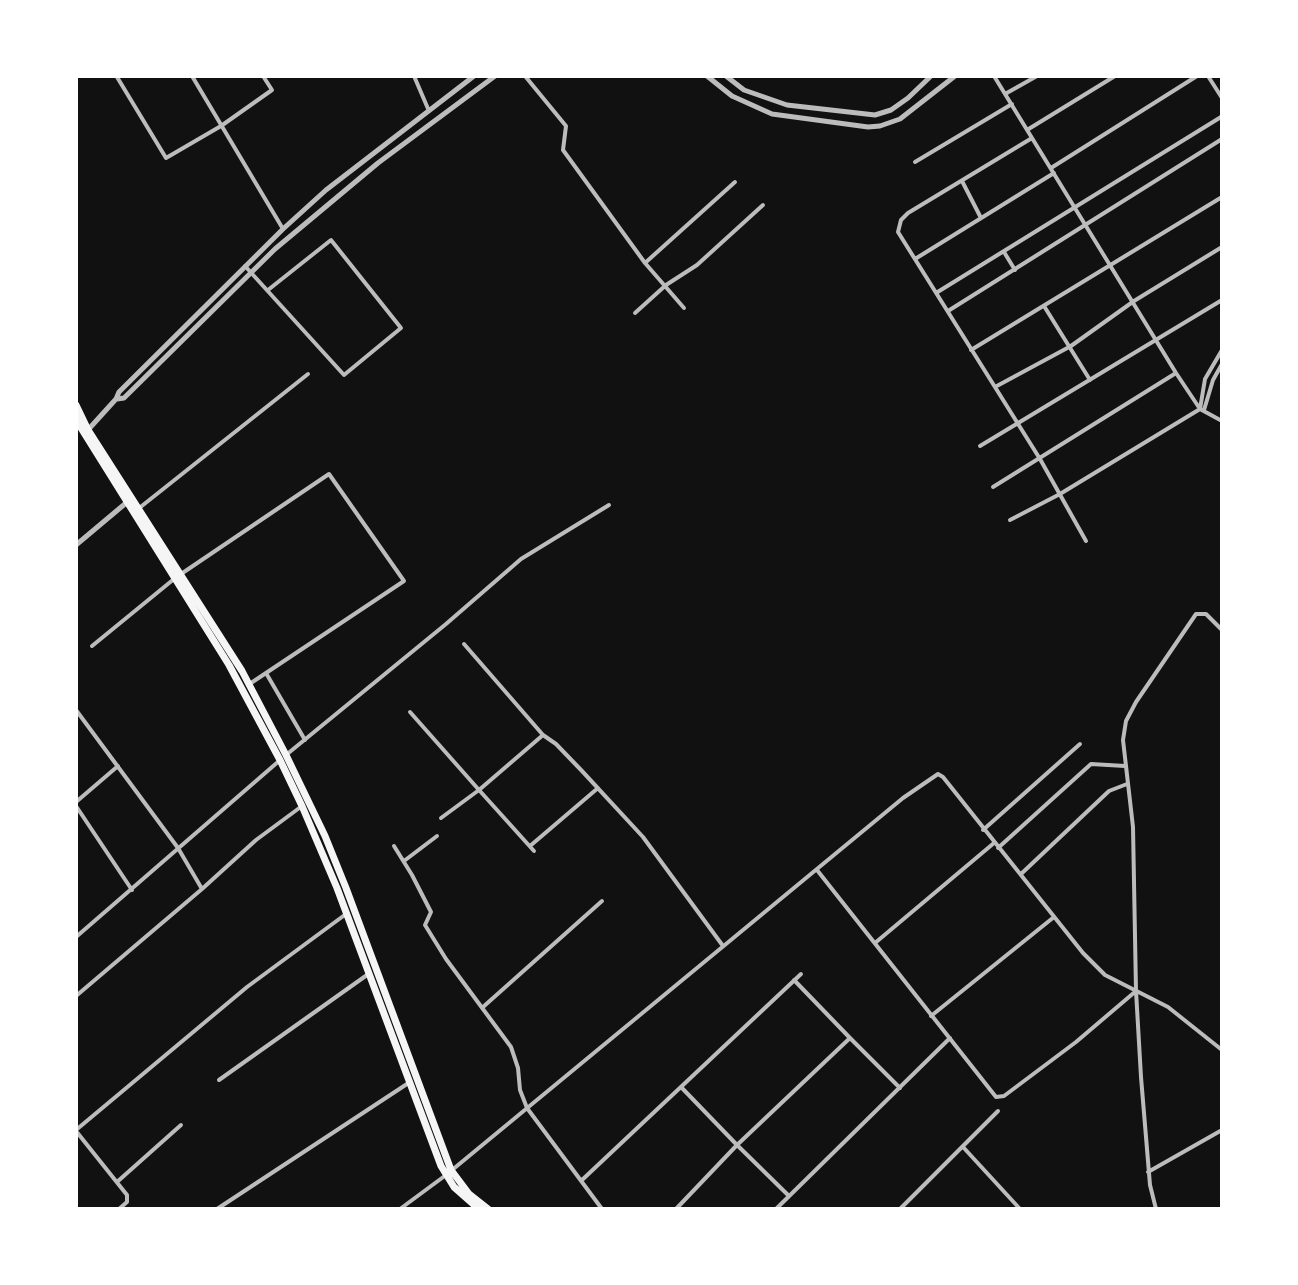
<!DOCTYPE html>
<style>
body{margin:0}
#map{position:relative;width:1298px;height:1285px;overflow:hidden;background:#111;font-family:"Asap Condensed",sans-serif}
canvas{display:block}
.frame{position:absolute;inset:0;border:78px solid #fff;pointer-events:none}
</style>
<div id="map">
<canvas width="1298" height="1285"></canvas>
<div class="frame"></div>
</div>
<script>
const context = document.querySelector('canvas').getContext('2d');
context.lineJoin = 'round';
const toPath = rows => new Path2D(rows.map(r => 'M' + r).join(''));
function strokePath(path, color, width, dash) { context.strokeStyle = color; context.lineWidth = width; context.lineCap = dash ? 'butt' : 'round'; context.setLineDash(dash || []); context.stroke(path); }
strokePath(toPath([
 [192,76,283,229],
 [414,76,429,111],
 [525,76,566,126,563,150,645,263,684,308],
 [994,76,1176,373,1200,409,1222,421],
 [1208,76,1222,98],
 [117,77,166,158,221,126,272,90,263,76],
 [1005,94,1037,76],
 [1027,130,1115,76],
 [1032,138,908,213,901,220,898,232,1040,459,1086,541],
 [915,162,1012,104],
 [1051,168,1197,76],
 [962,181,981,218],
 [1004,252,1015,270],
 [915,259,1054,173],
 [645,263,735,182],
 [245,266,344,375,401,328,331,240,268,290],
 [936,293,1221,117],
 [1044,306,1090,380],
 [948,311,1222,139],
 [635,313,666,285,697,265,763,205],
 [971,350,1222,197],
 [995,387,1071,346,1134,301,1222,247],
 [1204,410,1213,380,1222,364],
 [980,446,1222,300],
 [993,487,1176,373],
 [138,509,308,374],
 [1010,520,1060,494,1200,409,1205,379,1222,350],
 [181,574,329,474,404,581,248,685],
 [464,644,543,735],
 [92,646,174,579],
 [266,673,305,740],
 [76,710,178,848,202,889,76,996],
 [410,712,479,790,441,818],
 [286,755,446,624,521,559,609,505],
 [76,802,118,766],
 [76,806,132,890],
 [983,830,1080,744],
 [394,846,412,875,431,912,425,925,446,959,511,1047,518,1068,520,1090,527,1108,602,1209],
 [530,846,598,788],
 [998,848,1091,764,1125,766],
 [534,851,479,790,543,735,556,744,582,771,643,837,723,946],
 [404,861,437,836],
 [817,870,996,1097,1004,1096,1076,1042,1136,991],
 [1021,874,1109,791,1127,784],
 [202,889,256,840,302,806],
 [76,937,279,761],
 [875,943,994,843],
 [794,980,850,1038],
 [483,1007,602,901],
 [931,1016,1054,917],
 [219,1080,367,975],
 [76,1130,247,987,346,914],
 [76,1131,127,1195,127,1202,119,1209],
 [963,1147,1020,1209],
 [1148,1172,1222,1130],
 [582,1180,801,974],
 [117,1182,181,1125],
 [788,1195,737,1145,850,1038,900,1088],
 [217,1209,410,1082],
 [400,1209,446,1175,903,798,938,774,943,777,1083,953,1105,975,1168,1007,1222,1050],
 [676,1209,737,1145,681,1087],
 [776,1209,950,1038],
 [900,1209,998,1111],
 [1156,1209,1150,1185,1141,1077,1136,991,1133,827,1123,740,1126,721,1136,702,1196,614,1206,614,1222,630]
]), '#bcbcbc', 4);
strokePath(toPath([
 [707,76,732,96,772,114,868,127,880,126,900,119,955,76],
 [726,76,744,90,787,105,875,115,891,110,908,98,931,76],
 [117,399,124,398,275,249,378,163,495,76],
 [87,431,116,399,119,392,283,229,326,190,474,76],
 [76,545,126,503]
]), '#bcbcbc', 5);
strokePath(toPath([
 [76,405,88,430,242,671,286,755,325,836,346,888,451,1170,469,1194,488,1209],
 [76,420,229,665,280,760,302,806,337,888,441,1166,454,1187,479,1209]
]), '#f5f5f5', 7);
</script>
